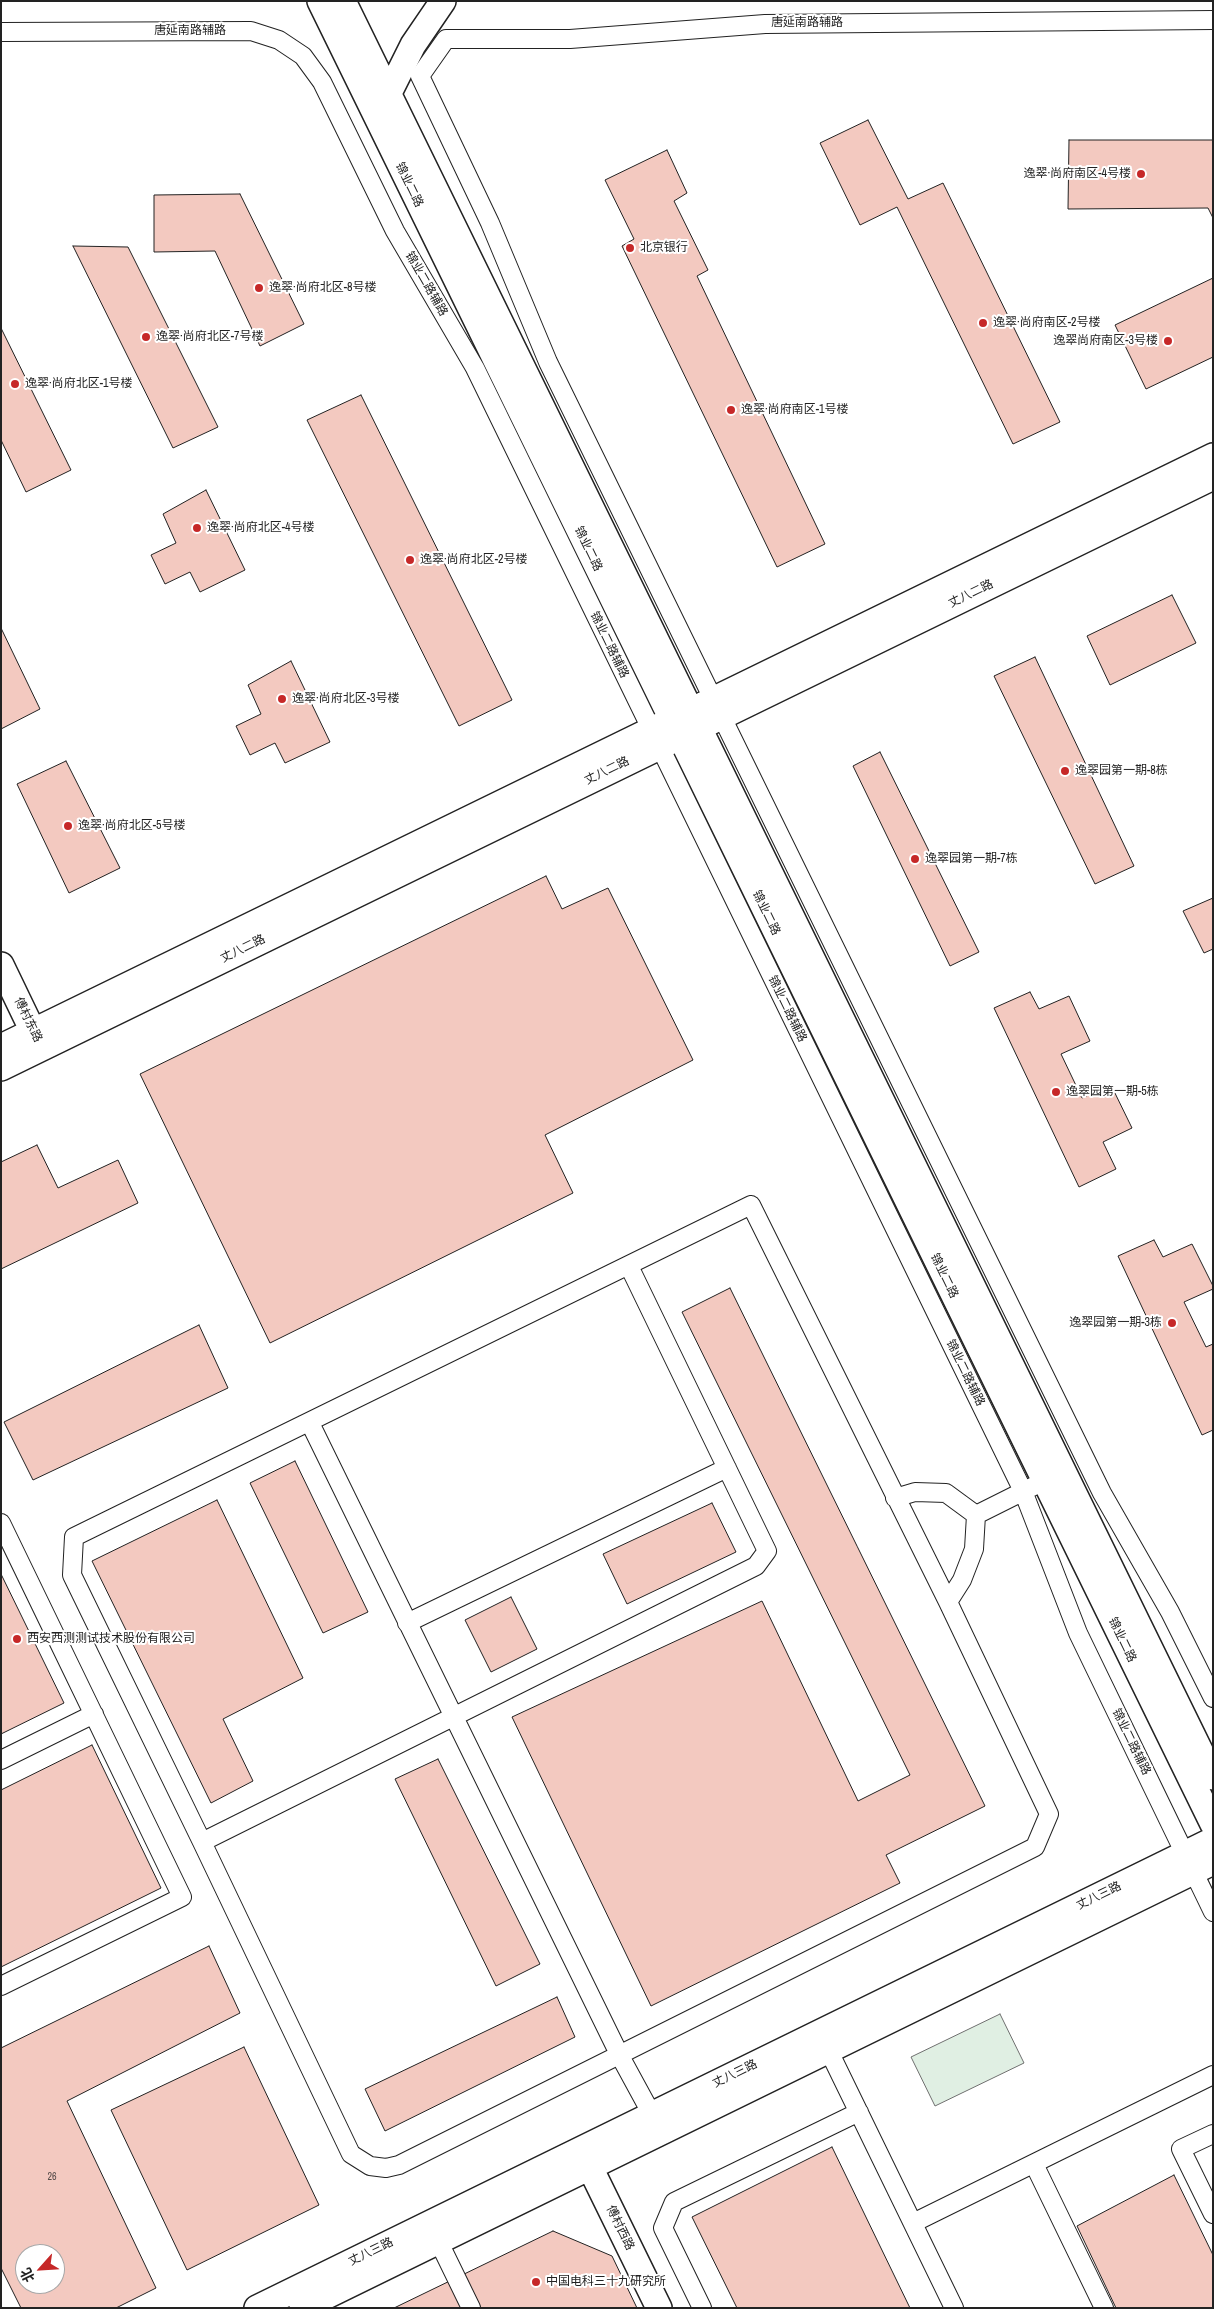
<!DOCTYPE html>
<meta charset="utf-8">
<style>
body{margin:0}
#map{position:relative;width:1214px;height:2309px;overflow:hidden;background:#fff;font-family:"Archivo Narrow","Noto Sans SC",sans-serif}
canvas{display:block}
.frame{position:absolute;inset:0;border:2px solid #222;pointer-events:none}
.north{position:absolute;left:15px;top:2244px;width:50px;height:50px;box-sizing:border-box;background:#fff;border:1px solid #a7a7a7;border-radius:50%;rotate:244deg;font-size:14px;font-weight:700;line-height:20px;text-align:center;color:#222}
.north::after{content:'';display:block;margin:auto;width:18px;height:22px;background:#c62828;clip-path:polygon(50% 0,100% 100%,50% 72%,0 100%)}
</style>
<div id="map">
<canvas width="1214" height="2309"></canvas>
<div class="frame"></div>
<div class="north">北</div>
</div>
<script>
const context = document.querySelector('canvas').getContext('2d');
context.lineJoin = 'round';
function paint(path, color) { context.fillStyle = color; context.fill(path, 'evenodd'); }
const toPath = rows => new Path2D(rows.map(r => 'M' + r).join(''));
function strokePath(path, color, width, dash) { context.strokeStyle = color; context.lineWidth = width; context.lineCap = dash ? 'butt' : 'round'; context.setLineDash(dash || []); context.stroke(path); }
function write(font, color, halo, rows, align = 'center') {
  context.font = font + ' "Archivo Narrow","Noto Sans SC",sans-serif'; context.lineWidth = 4; context.setLineDash([]); context.textBaseline = 'middle'; context.strokeStyle = halo; context.fillStyle = color; for (const [text, x, y, turn = 0] of rows) {
    context.save(); context.translate(x, y); context.rotate((+turn || 0) * Math.PI / 180); context.textAlign = isNaN(turn) ? turn : align; if (halo) context.strokeText(text, 0, 0); context.fillText(text, 0, 0); context.restore();
  }
}
const green = toPath([
 [1000,2014,1024,2063,935,2106,911,2057,1000,2014]
]);
paint(green, '#e0efe3');
strokePath(green, '#6f6f6f', 1);
const building = toPath([
 [868,120,908,199,943,183,1060,422,1013,444,897,207,860,225,820,143,868,120],
 [1069,140,1213,140,1213,218,1208,208,1068,209,1069,140],
 [667,150,687,193,674,201,708,270,697,276,825,544,777,567,622,246,634,239,605,180,667,150],
 [240,194,304,324,260,346,215,251,154,252,154,195,240,194],
 [73,246,128,247,218,427,173,448,73,246],
 [1213,278,1213,357,1146,389,1115,325,1213,278],
 [1,328,71,470,26,492,1,440,1,328],
 [361,395,512,700,459,726,307,420,361,395],
 [206,490,245,570,200,592,190,572,165,584,151,555,176,543,163,514,206,490],
 [1172,595,1196,643,1110,685,1087,636,1172,595],
 [1,628,40,709,1,729,1,628],
 [1035,657,1134,866,1095,884,994,676,1035,657],
 [291,661,330,742,285,763,275,743,250,755,236,726,261,714,248,685,291,661],
 [880,752,979,952,950,966,853,766,880,752],
 [66,761,120,868,69,893,17,784,66,761],
 [546,876,562,909,608,888,693,1060,545,1135,573,1193,270,1343,140,1074,546,876],
 [1213,898,1213,949,1204,953,1183,911,1213,898],
 [1030,992,1039,1009,1069,996,1090,1041,1061,1054,1082,1098,1111,1085,1132,1128,1103,1142,1116,1169,1079,1187,994,1008,1030,992],
 [37,1145,58,1188,118,1160,138,1203,1,1269,1,1162,37,1145],
 [1154,1240,1163,1257,1192,1244,1213,1286,1213,1289,1184,1302,1206,1347,1213,1344,1213,1430,1202,1435,1118,1256,1154,1240],
 [730,1288,985,1806,886,1855,900,1883,651,2006,512,1717,762,1601,858,1801,910,1775,682,1312,730,1288],
 [199,1325,228,1388,33,1480,4,1422,199,1325],
 [295,1461,368,1612,323,1633,250,1483,295,1461],
 [217,1500,303,1678,223,1719,253,1781,211,1803,92,1561,217,1500],
 [712,1503,736,1552,627,1604,603,1554,712,1503],
 [1,1574,64,1703,1,1734,1,1574],
 [511,1597,537,1649,491,1672,465,1620,511,1597],
 [92,1745,161,1888,1,1967,1,1790,92,1745],
 [438,1759,540,1964,496,1986,395,1779,438,1759],
 [209,1946,240,2013,67,2101,156,2288,116,2308,21,2308,1,2268,1,2048,209,1946],
 [25,2254,55,2254,55,2284,25,2284,25,2254],
 [557,1997,575,2037,385,2131,365,2089,557,1997],
 [244,2047,319,2205,187,2270,111,2110,244,2047],
 [832,2147,910,2308,737,2308,692,2217,832,2147],
 [1174,2175,1213,2255,1213,2308,1116,2308,1077,2226,1174,2175],
 [553,2231,612,2256,637,2308,394,2308,553,2231]
]);
paint(building, '#f3c9c0');
strokePath(building, '#222', 1);
const street = toPath([
 [1213,20,765,24,570,39,446,39,420,76,490,223,548,362,1102,1493,1170,1612,1213,1698],
 [1,32,251,31,279,40,303,56,322,82,395,231,475,368,1023,1491,1078,1633,1213,1912],
 [751,1205,948,1602,1049,1814,1035,1847,399,2165,386,2168,370,2166,351,2154,202,1842,72,1575,74,1537,751,1205],
 [310,1423,620,2056,657,2124],
 [895,1498,915,1492,946,1493,976,1515],
 [976,1515,1034,1486],
 [1,1523,182,1897,1,1986],
 [948,1602,962,1580,974,1549,976,1515],
 [407,1623,727,1468],
 [1,1760,94,1714],
 [202,1842,756,1566,767,1551,629,1266],
 [824,2041,954,2308],
 [1213,2134,1181,2149,1213,2214],
 [1034,2164,1104,2308],
 [913,2223,1213,2075],
 [433,2230,471,2308],
 [702,2308,663,2228,674,2202,859,2112]
]);
const secondary = toPath([
 [320,1,1213,1824],
 [343,1,1213,1777],
 [389,93,413,45,443,1],
 [1,965,40,1046],
 [1,1047,1213,456],
 [1,1068,1213,477],
 [583,2153,659,2308],
 [257,2308,1213,1840],
 [302,2308,1213,1862]
]);
strokePath(street, '#222', 20);
strokePath(secondary, '#222', 28);
strokePath(street, '#fff', 18);
strokePath(secondary, '#fff', 25);
for (const [x, y, r, color] of [
 [1141,174,5,"#c62828"],
 [630,248,5,"#c62828"],
 [259,288,5,"#c62828"],
 [983,323,5,"#c62828"],
 [146,337,5,"#c62828"],
 [1168,341,5,"#c62828"],
 [15,384,5,"#c62828"],
 [731,410,5,"#c62828"],
 [197,528,5,"#c62828"],
 [410,560,5,"#c62828"],
 [282,699,5,"#c62828"],
 [1065,771,5,"#c62828"],
 [68,826,5,"#c62828"],
 [915,859,5,"#c62828"],
 [1056,1092,5,"#c62828"],
 [1172,1323,5,"#c62828"],
 [17,1639,5,"#c62828"],
 [536,2282,5,"#c62828"]
]) { const dot = new Path2D(); dot.arc(x, y, r, 0, 2 * Math.PI); context.fillStyle = color; context.fill(dot); strokePath(dot, '#fff', 2); }
write('10px', '#564c4a', null, [
 ["26",52,2177]
]);
write('12px', '#222', '#fff', [
 ["唐延南路辅路",807,23],
 ["唐延南路辅路",190,31],
 ["锦业二路",409,185,64],
 ["锦业二路辅路",426,284,60],
 ["锦业二路",588,549,64],
 ["丈八二路",971,594,-26],
 ["锦业二路辅路",609,645,64],
 ["丈八二路",607,771,-26],
 ["锦业二路",766,913,64],
 ["丈八二路",243,949,-26],
 ["锦业二路辅路",787,1009,64],
 ["傅村东路",28,1020,64],
 ["锦业二路",944,1276,64],
 ["锦业二路辅路",965,1373,64],
 ["锦业二路",1122,1640,64],
 ["锦业二路辅路",1131,1742,64],
 ["丈八三路",1099,1896,-26],
 ["丈八三路",735,2074,-26],
 ["傅村西路",620,2228,64],
 ["丈八三路",371,2252,-26]
]);
write('12px', '#222', '#fff', [
 ["逸翠·尚府南区-4号楼",1131,174,"right"],
 ["北京银行",640,248],
 ["逸翠·尚府北区-8号楼",269,288],
 ["逸翠·尚府南区-2号楼",993,323],
 ["逸翠·尚府北区-7号楼",156,337],
 ["逸翠尚府南区-3号楼",1158,341,"right"],
 ["逸翠·尚府北区-1号楼",25,384],
 ["逸翠·尚府南区-1号楼",741,410],
 ["逸翠·尚府北区-4号楼",207,528],
 ["逸翠·尚府北区-2号楼",420,560],
 ["逸翠·尚府北区-3号楼",292,699],
 ["逸翠园第一期-8栋",1075,771],
 ["逸翠·尚府北区-5号楼",78,826],
 ["逸翠园第一期-7栋",925,859],
 ["逸翠园第一期-5栋",1066,1092],
 ["逸翠园第一期-3栋",1162,1323,"right"],
 ["西安西测测试技术股份有限公司",27,1639],
 ["中国电科三十九研究所",546,2282]
], 'left');
</script>
